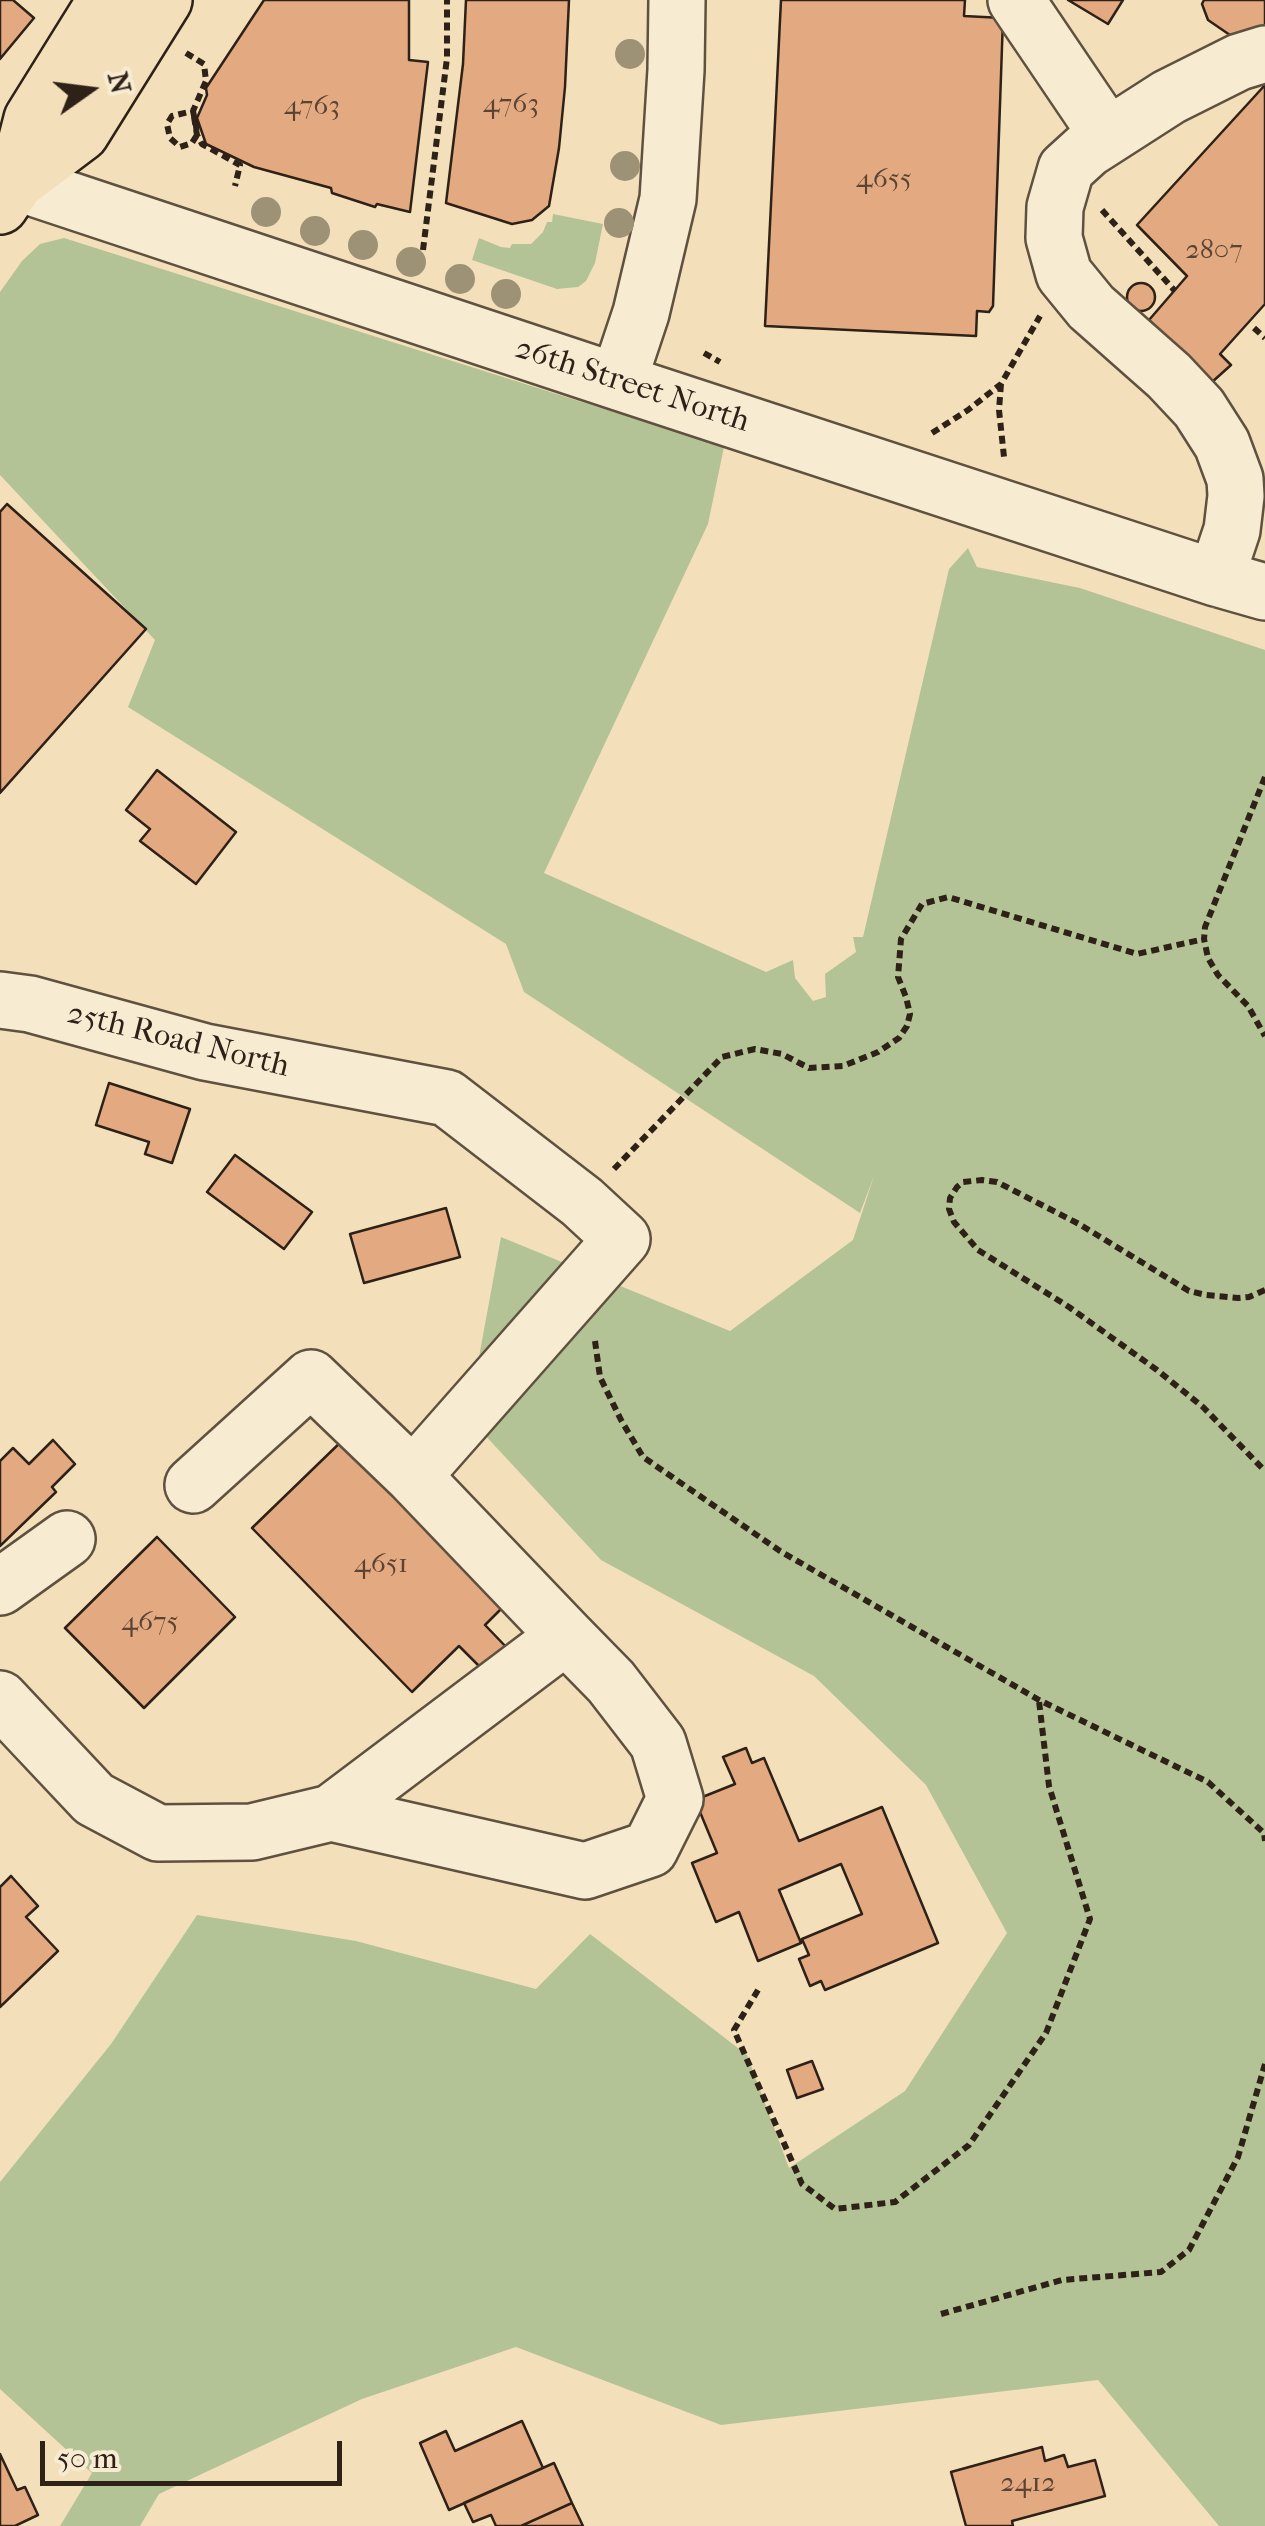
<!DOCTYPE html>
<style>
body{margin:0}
#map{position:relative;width:1265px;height:2526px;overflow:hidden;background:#f3e0ba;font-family:"IM FELL French Canon",serif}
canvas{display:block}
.north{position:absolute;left:40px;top:40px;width:100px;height:100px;-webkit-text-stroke:8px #f7ebd2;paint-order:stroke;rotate:76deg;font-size:28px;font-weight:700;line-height:40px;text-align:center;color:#2e2118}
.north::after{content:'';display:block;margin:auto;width:35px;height:45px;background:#2e2118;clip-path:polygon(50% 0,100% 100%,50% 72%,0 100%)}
.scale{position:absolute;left:40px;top:2441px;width:302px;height:45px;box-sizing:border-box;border:5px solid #2e2118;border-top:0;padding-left:12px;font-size:30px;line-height:35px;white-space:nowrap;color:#2e2118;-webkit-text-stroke:8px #f7ebd2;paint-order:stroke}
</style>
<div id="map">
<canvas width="1265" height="2526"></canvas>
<div class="north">N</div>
<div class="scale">50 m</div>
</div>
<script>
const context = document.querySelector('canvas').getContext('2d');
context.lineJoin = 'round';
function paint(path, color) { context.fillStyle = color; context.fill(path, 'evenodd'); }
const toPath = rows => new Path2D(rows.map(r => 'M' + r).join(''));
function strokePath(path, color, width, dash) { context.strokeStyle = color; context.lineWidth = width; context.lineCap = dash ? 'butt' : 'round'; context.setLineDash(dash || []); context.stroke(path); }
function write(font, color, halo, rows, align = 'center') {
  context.font = font + ' "IM FELL French Canon",serif'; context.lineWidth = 8; context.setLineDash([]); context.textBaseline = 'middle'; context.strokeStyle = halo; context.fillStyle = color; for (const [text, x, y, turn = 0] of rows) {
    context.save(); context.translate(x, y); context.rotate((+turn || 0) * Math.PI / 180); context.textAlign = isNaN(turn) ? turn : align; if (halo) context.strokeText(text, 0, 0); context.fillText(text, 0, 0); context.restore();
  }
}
paint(toPath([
 [553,214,603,224,595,263,586,281,578,287,557,289,472,260,479,238,501,247,510,248,512,244,531,244,543,232,547,222,552,222],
 [64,238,724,447,708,524,544,873,766,972,793,960,795,978,813,1001,826,997,825,974,856,952,853,937,863,937,949,569,968,548,977,567,1080,588,1265,650,1265,2526,1219,2526,1098,2380,721,2425,516,2347,362,2399,159,2494,140,2526,60,2526,92,2473,0,2389,0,2182,111,2044,197,1915,356,1941,536,1989,590,1934,747,2055,789,2168,905,2091,1007,1933,926,1785,814,1676,601,1560,468,1417,501,1237,730,1331,853,1240,874,1176,860,1213,524,992,506,944,128,707,155,640,0,475,0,292,22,261,40,244]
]), '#b4c395');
const building = toPath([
 [0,0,13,0,34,18,0,59,0,0],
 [264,0,409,0,409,60,428,62,410,212,381,205,377,204,375,207,332,193,331,188,254,167,206,144,197,118,207,95,206,88,264,0],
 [466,0,569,0,565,87,559,148,549,206,532,220,512,224,446,203,463,64,466,0],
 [781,0,965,0,964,16,1003,18,993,306,989,312,977,311,976,336,765,326,781,0],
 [1068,0,1123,0,1108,24,1068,0],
 [1204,0,1265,0,1265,38,1246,46,1208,20,1202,4,1204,0],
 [1265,85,1265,304,1220,354,1231,365,1211,383,1149,320,1187,276,1137,225,1265,85],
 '1127 297a14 14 0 1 1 28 0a14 14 0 1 1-28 0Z',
 [7,504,146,629,0,793,0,512,7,504],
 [157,770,236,832,196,884,140,841,150,829,126,810,157,770],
 [109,1083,190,1109,172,1163,145,1154,149,1142,96,1125,109,1083],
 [235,1155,312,1212,284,1249,207,1192,235,1155],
 [446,1208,460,1257,364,1283,350,1234,446,1208],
 [347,1436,508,1602,485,1625,510,1651,487,1674,459,1646,412,1692,252,1528,347,1436],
 [53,1440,75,1464,52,1487,56,1492,0,1546,0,1461,13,1448,29,1464,53,1440],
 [157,1537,235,1617,144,1708,65,1628,157,1537],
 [746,1748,752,1763,764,1758,799,1841,882,1807,938,1943,825,1990,821,1981,810,1986,799,1959,809,1955,802,1939,862,1914,841,1864,779,1890,801,1943,758,1961,739,1912,716,1922,692,1863,717,1853,695,1800,735,1784,723,1757,746,1748],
 [11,1876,38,1906,26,1917,58,1951,0,2007,0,1887,11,1876],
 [812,2061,823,2089,797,2098,787,2070,812,2061],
 [522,2421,543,2468,449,2510,420,2443,446,2431,455,2451,522,2421],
 [1042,2447,1045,2461,1064,2455,1068,2467,1095,2460,1105,2496,1012,2521,1013,2526,966,2526,951,2472,1042,2447],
 [0,2454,17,2490,25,2487,38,2515,15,2526,0,2526,0,2454],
 [554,2463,572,2503,521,2526,496,2526,491,2515,473,2522,464,2503,554,2463],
 [572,2503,583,2526,521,2526,572,2503]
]);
paint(building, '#e3a980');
strokePath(building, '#2e2118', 2.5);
const minor = toPath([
 [1016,0,1108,136],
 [0,177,618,382,1216,578,1265,592],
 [618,382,641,313,668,199,676,70,677,0],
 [1216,578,1232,530,1236,496,1235,479,1222,444,1199,408,1169,376,1091,307,1064,274,1054,238,1055,207,1066,169,1088,149,1169,97,1239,62,1265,54],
 [0,1000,30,1004,205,1052,447,1098,582,1202,622,1239,413,1476],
 [193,1485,311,1378,413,1476,566,1636],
 [0,1587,67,1539],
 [0,1699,94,1799,158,1833,252,1832,331,1813,566,1636,611,1682,658,1743,675,1799,650,1849,585,1871,331,1813]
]);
const major = toPath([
 [16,182,32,119,106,0],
 [0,206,16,182,81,133,164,0]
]);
strokePath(minor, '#5f5140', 60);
strokePath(major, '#2e2118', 60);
strokePath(toPath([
 [186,53,204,64,206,81,193,111,172,116,167,124,170,138,180,147,192,143,197,135,196,126,193,111,197,135,202,144,240,165,235,186],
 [1102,210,1175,291],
 [423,250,447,58,447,0],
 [1254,328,1265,338],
 [704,353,720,362],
 [1001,384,999,410,1004,457],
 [932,433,968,410,1001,384,1040,316],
 [1265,777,1205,927,1204,939,1208,958,1218,975,1248,1006,1265,1036],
 [614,1169,722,1057,755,1049,782,1054,809,1068,843,1066,878,1052,899,1038,907,1026,910,1014,906,997,898,977,901,939,922,904,948,897,1137,954,1204,939],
 [1265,1290,1249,1297,1238,1298,1206,1295,1189,1291,1079,1224,997,1182,982,1180,963,1182,957,1187,950,1198,949,1209,954,1222,978,1250,1069,1307,1157,1370,1203,1407,1265,1471],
 [595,1341,600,1377,621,1420,643,1457,780,1551,1039,1700,1208,1782,1264,1833,1265,1841],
 [758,1990,734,2030,802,2184,835,2209,895,2202,969,2145,1046,2033,1090,1919,1049,1786,1039,1701],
 [941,2314,1062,2280,1161,2272,1189,2250,1238,2157,1265,2064]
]), '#2e2118', 6, [8, 5]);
strokePath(minor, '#f7ebd2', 55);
strokePath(major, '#f3e0ba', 55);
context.fillStyle = '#9d9276';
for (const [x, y] of [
 [630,54],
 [625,166],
 [266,212],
 [619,223],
 [315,231],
 [363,245],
 [411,262],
 [460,279],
 [506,294]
]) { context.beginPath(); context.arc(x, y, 15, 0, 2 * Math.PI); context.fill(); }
write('28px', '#5b4332', null, [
 ["4763",511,105],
 ["4763",312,107],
 ["4655",884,180],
 ["2807",1214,251],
 ["4651",381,1565],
 ["4675",150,1623],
 ["2412",1028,2484]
]);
write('32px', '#2e2118', '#f7ebd2', [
 ["26th Street North",632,386,18],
 ["25th Road North",178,1041,14]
]);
</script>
